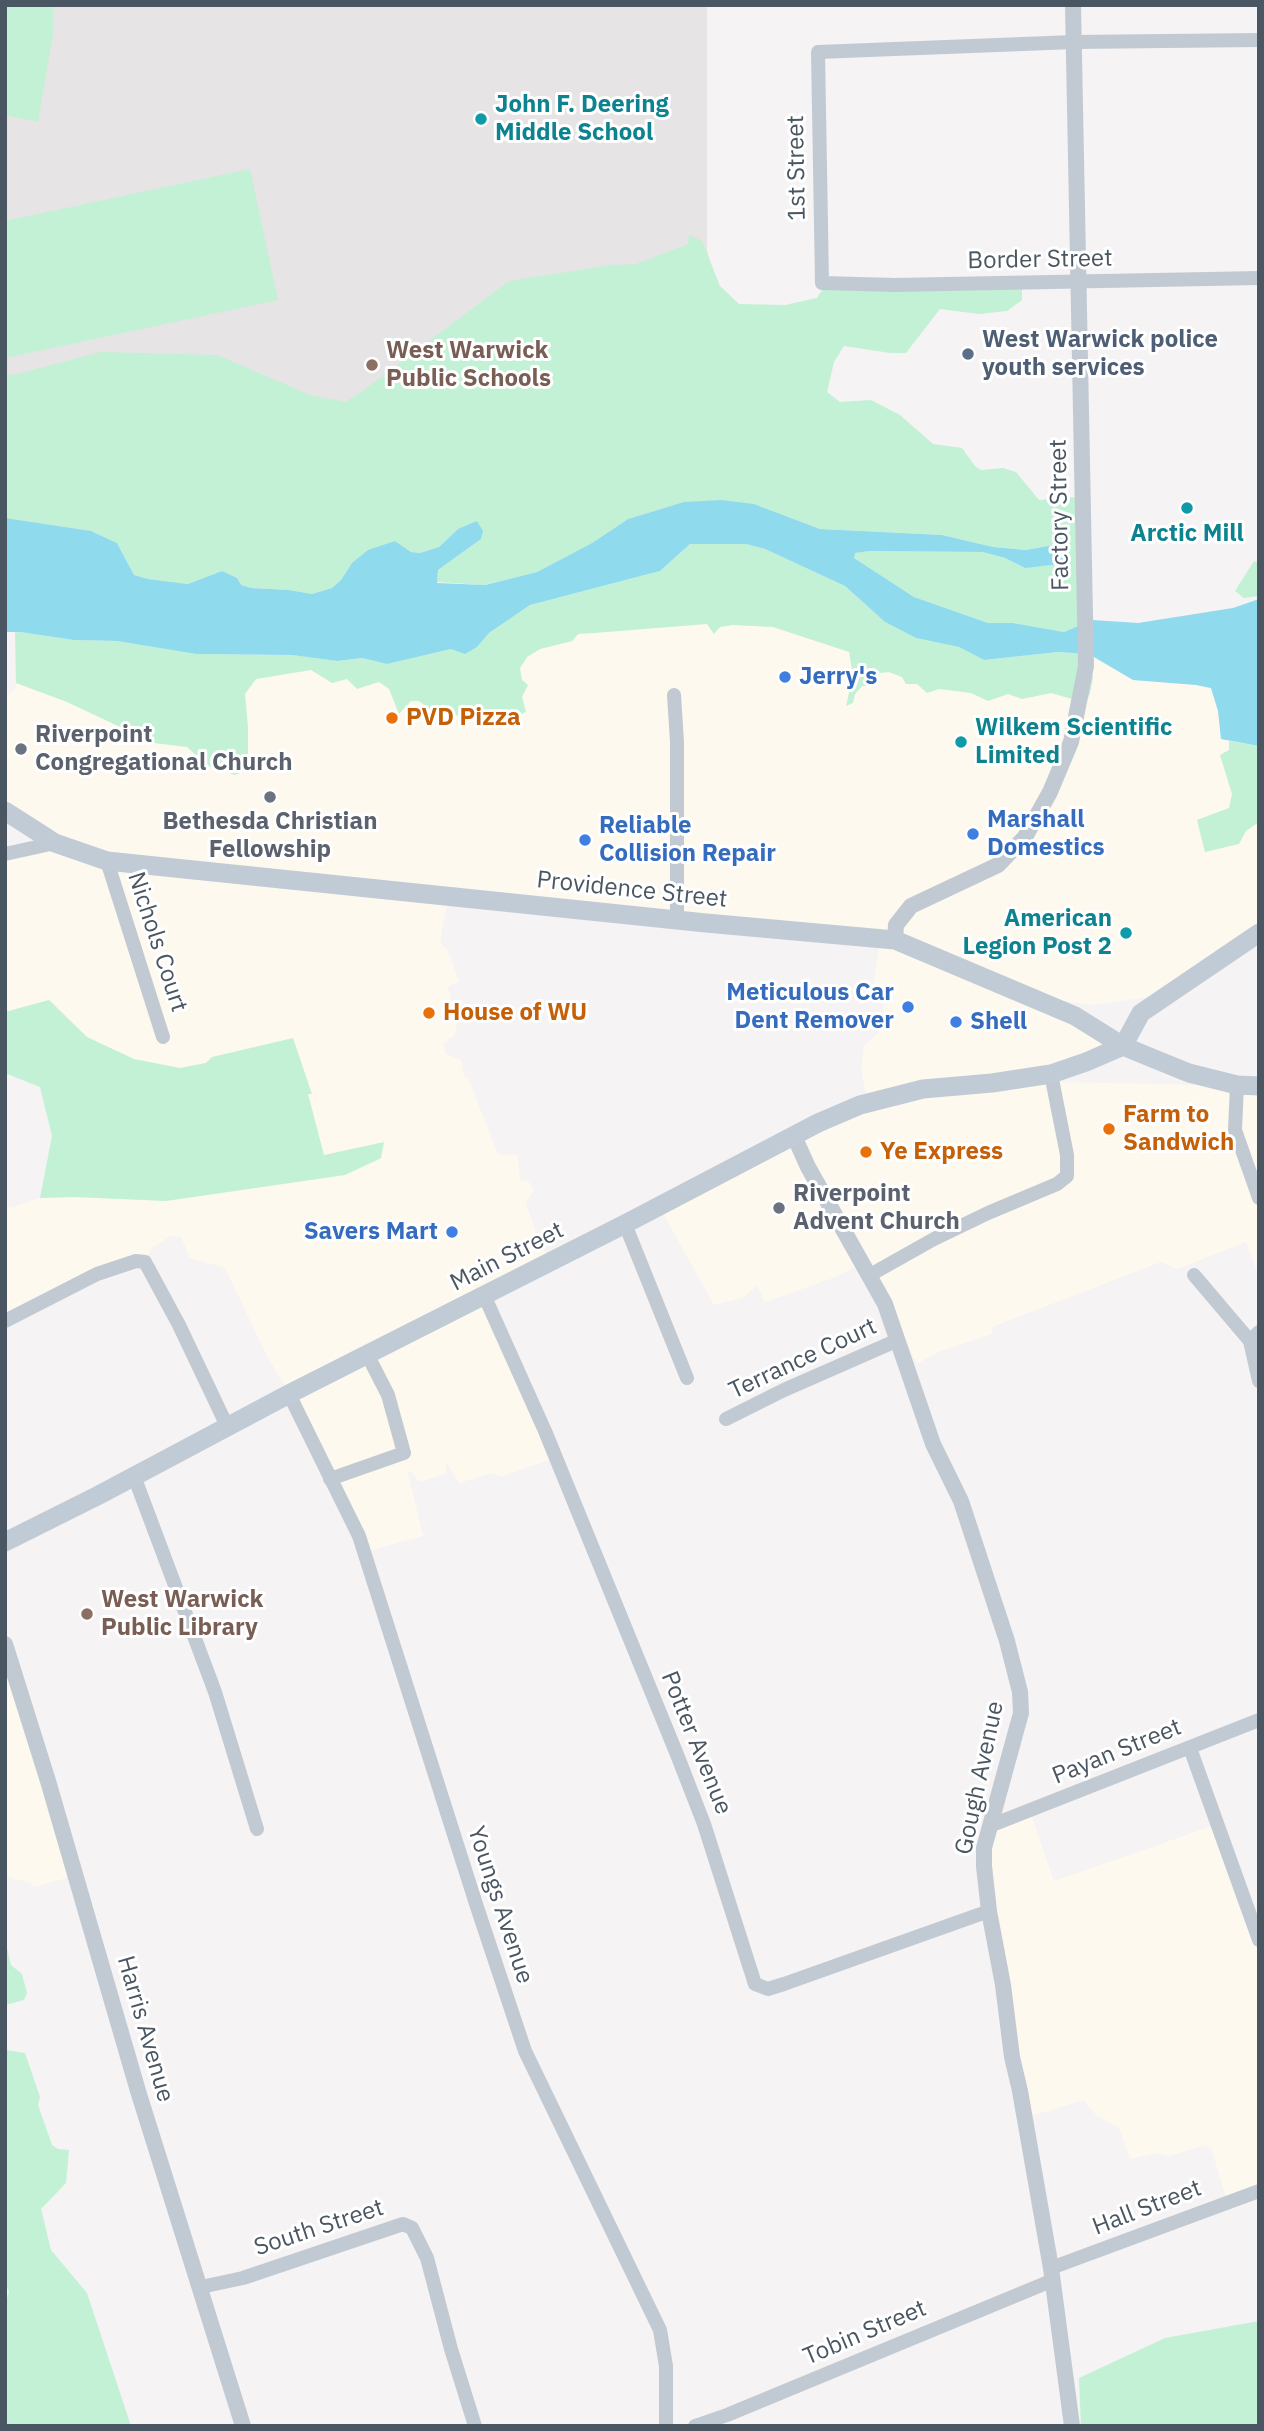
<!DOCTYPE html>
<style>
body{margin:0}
#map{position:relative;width:1264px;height:2431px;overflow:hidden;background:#f5f3f3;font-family:"IBM Plex Sans",sans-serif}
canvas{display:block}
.frame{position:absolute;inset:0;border:7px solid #4a5661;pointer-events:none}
</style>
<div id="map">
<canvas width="1264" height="2431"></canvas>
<div class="frame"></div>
</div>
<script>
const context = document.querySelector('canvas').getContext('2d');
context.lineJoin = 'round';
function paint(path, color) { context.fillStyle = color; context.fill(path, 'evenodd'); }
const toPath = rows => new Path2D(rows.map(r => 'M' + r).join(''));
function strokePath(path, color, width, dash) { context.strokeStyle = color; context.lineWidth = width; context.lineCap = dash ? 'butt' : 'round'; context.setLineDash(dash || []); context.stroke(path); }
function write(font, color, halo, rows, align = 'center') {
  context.font = font + ' "IBM Plex Sans",sans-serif'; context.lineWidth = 6; context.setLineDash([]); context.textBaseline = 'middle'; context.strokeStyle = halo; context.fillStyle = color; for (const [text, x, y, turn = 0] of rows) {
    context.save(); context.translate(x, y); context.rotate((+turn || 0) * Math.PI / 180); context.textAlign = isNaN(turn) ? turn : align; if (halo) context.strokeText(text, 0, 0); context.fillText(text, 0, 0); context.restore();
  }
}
paint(toPath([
 [707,624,714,633,720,627,733,625,773,627,850,652,853,676,846,706,862,686,880,673,889,672,917,684,927,693,939,689,971,693,988,700,1008,694,1022,699,1051,693,1085,703,1093,658,1133,680,1196,685,1211,689,1218,711,1221,739,1229,741,1229,750,1220,755,1232,794,1229,808,1197,820,1205,852,1239,844,1246,831,1259,822,1259,931,1157,996,1092,1005,1064,1001,1107,1041,1055,1076,1057,1082,1259,1086,1259,1277,1246,1242,1177,1269,1161,1262,992,1327,992,1334,938,1352,917,1364,907,1343,898,1340,860,1264,839,1276,765,1302,757,1285,743,1298,714,1305,659,1206,868,1103,861,1070,864,1046,881,1030,877,1016,884,1013,883,1001,876,997,873,991,879,944,449,897,441,935,441,944,447,949,459,981,448,987,457,1025,454,1036,444,1043,445,1053,462,1061,464,1076,468,1078,498,1154,518,1155,520,1180,529,1182,534,1191,526,1202,538,1239,550,1259,486,1293,554,1458,501,1477,492,1473,459,1483,447,1463,445,1474,420,1482,410,1471,408,1473,423,1536,364,1552,288,1390,269,1360,225,1268,190,1258,181,1237,171,1236,153,1247,143,1262,138,1262,5,1321,5,1207,12,1207,40,1198,75,1197,166,1201,345,1175,381,1159,324,1155,293,1039,212,1057,206,1063,180,1068,134,1059,87,1037,49,1000,5,1012,5,855,44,844,5,811,5,696,15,690,16,683,67,702,154,743,187,747,208,766,248,728,245,694,256,679,311,670,332,683,347,679,379,682,411,701,419,701,440,717,447,712,454,716,480,711,485,716,498,714,516,716,522,697,520,668,528,657,540,649,572,641,577,634],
 [5,1646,74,1876,34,1887,30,1883,5,1876],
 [1030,1811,1054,1881,1215,1825,1259,1944,1259,2190,1227,2201,1211,2148,1202,2146,1169,2156,1156,2153,1130,2159,1119,2128,1097,2116,1083,2100,1025,2118,987,1911,993,1821]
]), '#fdf9ef');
paint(toPath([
 [5,5,707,5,707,250,778,504,5,536]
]), '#e6e4e5');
paint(toPath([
 [5,5,53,5,53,34,38,122,5,115],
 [250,169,278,300,5,358,5,221],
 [689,235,702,241,720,286,739,304,785,305,817,298,824,287,1022,280,1022,300,1007,311,979,314,940,309,906,353,890,353,844,346,834,362,827,392,840,402,871,400,900,415,933,444,962,448,975,466,981,470,1003,468,1016,472,1039,500,1087,496,1085,623,1064,632,1013,623,988,623,914,597,854,558,854,553,870,551,983,552,1005,558,1025,568,1053,545,1026,550,993,547,942,535,820,529,754,504,684,502,628,519,592,543,537,572,484,585,437,582,438,570,481,539,458,529,439,547,420,553,411,552,395,541,352,563,341,580,332,588,312,594,289,590,251,588,241,585,222,571,188,584,148,579,134,575,117,543,91,531,5,518,5,373,13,375,101,352,217,355,310,395,345,402,357,395,509,281,612,265,636,264,688,244],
 [690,544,746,544,765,549,845,586,885,622,916,638,959,647,984,660,1058,652,1089,654,1093,678,1090,693,1086,703,1051,693,1022,699,1008,694,988,701,971,693,939,689,927,693,917,684,906,684,902,677,889,672,880,673,871,686,862,686,855,694,853,703,846,706,853,676,849,652,773,627,733,625,720,627,714,634,707,624,594,633,578,634,572,641,540,649,527,657,520,668,522,680,528,685,522,697,526,712,516,716,498,714,484,716,480,711,454,716,447,712,440,717,419,701,411,701,399,714,389,689,379,682,357,689,347,679,332,683,311,670,256,679,245,694,248,728,248,770,235,775,208,766,187,747,154,743,67,702,16,683,15,632,20,632,74,640,117,641,196,654,293,655,337,661,362,658,387,664,451,649,477,647,489,633,530,605,660,571],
 [1254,561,1259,563,1259,596,1244,598,1235,591],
 [1229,741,1259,746,1259,822,1246,831,1239,844,1205,852,1197,820,1229,808,1232,794,1220,755,1229,750],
 [49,1000,87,1037,134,1059,180,1068,206,1063,212,1057,293,1038,312,1094,308,1094,324,1155,384,1142,381,1158,345,1175,166,1201,75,1197,40,1198,52,1136,40,1087,5,1073,5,1012],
 [5,1940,11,1965,22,1974,27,1993,24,2000,5,2005],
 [6,2050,25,2053,40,2097,38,2105,52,2145,58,2149,69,2150,66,2183,41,2209,51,2250,87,2293,131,2426,5,2426,5,2306,9,2291,5,2284],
 [1259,2321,1259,2426,1081,2426,1079,2378,1165,2338]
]), '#c3f1d5');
paint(toPath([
 [721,500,754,504,820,529,942,535,993,547,1026,550,1053,545,1064,550,1068,563,1025,568,1005,558,983,552,870,551,855,553,854,558,914,597,988,623,1013,623,1064,632,1092,620,1138,623,1233,608,1259,599,1259,746,1221,739,1218,711,1211,688,1196,685,1133,680,1089,654,1058,652,984,660,959,647,916,638,885,622,845,586,765,549,746,544,690,544,660,571,530,605,489,633,477,647,465,654,451,649,387,664,362,658,337,661,292,655,196,654,117,641,74,640,20,632,5,632,5,518,91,531,117,543,134,575,148,579,188,584,222,571,237,578,241,585,251,588,289,590,312,594,332,588,341,580,352,563,368,550,395,541,411,552,420,553,439,547,458,529,477,521,483,531,481,539,438,570,437,583,485,585,537,572,592,543,628,519,684,502]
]), '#90daee');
strokePath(toPath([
 [1259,40,1074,42,818,52,822,283,895,285,1259,278],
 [674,695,677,742,677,920],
 [5,854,55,843],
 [107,861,163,1037],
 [1237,1085,1235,1130,1259,1198],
 [625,1224,687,1378],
 [870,1275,934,1239,988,1213,1057,1184,1067,1176,1067,1155,1051,1074],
 [1194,1275,1250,1341],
 [484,1295,545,1431,678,1757,704,1824,755,1984,768,1989,784,1984,989,1911],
 [5,1321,97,1274,136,1261,145,1262,179,1325,227,1426],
 [1259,1332,1250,1341,1259,1381],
 [289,1394,359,1536,476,1904,525,2051,660,2330,666,2366,666,2426],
 [726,1419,784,1390,898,1340],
 [134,1476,215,1692,257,1829],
 [330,1479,404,1453,388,1395,367,1354],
 [1190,1748,1259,1940],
 [992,1825,1259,1720],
 [1051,2268,1259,2191],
 [201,2287,243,2278,403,2224,412,2228,427,2258,451,2349,475,2426],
 [695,2426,727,2415,1051,2281]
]), '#c1cad2', 14);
strokePath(toPath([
 [895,940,896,925,911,906,998,865,1025,837,1050,792,1071,742,1086,666,1073,5],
 [794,1136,808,1167,885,1304,933,1444,961,1501,1007,1641,1020,1692,1021,1713,984,1848,984,1866,989,1911,1003,1985,1012,2057,1020,2091,1051,2268,1072,2426],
 [5,1644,48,1781,138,2091,243,2426]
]), '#c1cad2', 16);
strokePath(toPath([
 [5,811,55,843,107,861,706,923,895,940,1075,1016,1123,1046,1152,1058,1189,1073,1237,1085,1259,1086],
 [5,1542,99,1495,289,1394,625,1224,818,1123,860,1105,923,1089,992,1083,1051,1074,1086,1062,1123,1046,1141,1013,1259,933]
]), '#c1cbd6', 19);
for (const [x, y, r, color] of [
 [481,119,7,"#0f9aa8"],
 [968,354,7,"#5c6f8a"],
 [372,365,7,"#8d6e63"],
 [1187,508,7,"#0f9aa8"],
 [785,677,7,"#3f7fe0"],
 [392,718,7,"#e8710a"],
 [961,742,7,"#0f9aa8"],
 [21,749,7,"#6b7280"],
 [270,797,7,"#6b7280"],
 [973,834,7,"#3f7fe0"],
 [585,840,7,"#3f7fe0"],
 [1126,933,7,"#0f9aa8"],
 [908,1007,7,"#3f7fe0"],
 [429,1013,7,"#e8710a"],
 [956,1022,7,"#3f7fe0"],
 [1109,1129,7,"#e8710a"],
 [866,1152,7,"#e8710a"],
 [779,1208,7,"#6b7280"],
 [452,1232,7,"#3f7fe0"],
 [87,1614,7,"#8d6e63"]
]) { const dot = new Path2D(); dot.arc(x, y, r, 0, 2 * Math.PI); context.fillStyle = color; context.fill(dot); strokePath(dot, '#fff', 2.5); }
write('bold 24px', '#0d838f', '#fff', [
 ["John F. Deering",495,105],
 ["Middle School",495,133],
 ["Arctic Mill",1187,534,"center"],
 ["Wilkem Scientific",975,728],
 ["Limited",975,756],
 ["American",1112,919,"right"],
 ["Legion Post 2",1112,947,"right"]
], 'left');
write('24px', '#4a5661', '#fff', [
 ["1st Street",797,168,-91],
 ["Border Street",1040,260,-1],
 ["Factory Street",1060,515,-91],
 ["Providence Street",632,890,6],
 ["Nichols Court",157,942,72],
 ["Main Street",507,1257,-27],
 ["Terrance Court",803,1359,-25],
 ["Potter Avenue",696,1743,68],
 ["Payan Street",1117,1752,-22],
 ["Gough Avenue",980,1778,-78],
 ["Youngs Avenue",500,1905,72],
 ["Harris Avenue",145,2029,74],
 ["Hall Street",1147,2208,-21],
 ["South Street",319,2228,-18],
 ["Tobin Street",865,2333,-23]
]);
write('bold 24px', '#4e5e75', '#fff', [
 ["West Warwick police",982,340],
 ["youth services",982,368]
], 'left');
write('bold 24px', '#785e54', '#fff', [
 ["West Warwick",386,351],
 ["Public Schools",386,379],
 ["West Warwick",101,1600],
 ["Public Library",101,1628]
], 'left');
write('bold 24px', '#366cbe', '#fff', [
 ["Jerry's",799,677],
 ["Marshall",987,820],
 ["Domestics",987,848],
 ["Reliable",599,826],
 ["Collision Repair",599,854],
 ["Meticulous Car",894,993,"right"],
 ["Dent Remover",894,1021,"right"],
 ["Shell",970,1022],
 ["Savers Mart",438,1232,"right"]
], 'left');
write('bold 24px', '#c56008', '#fff', [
 ["PVD Pizza",406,718],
 ["House of WU",443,1013],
 ["Farm to",1123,1115],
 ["Sandwich",1123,1143],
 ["Ye Express",880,1152]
], 'left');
write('bold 24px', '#5b616d', '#fff', [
 ["Riverpoint",35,735],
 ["Congregational Church",35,763],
 ["Bethesda Christian",270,822,"center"],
 ["Fellowship",270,850,"center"],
 ["Riverpoint",793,1194],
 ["Advent Church",793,1222]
], 'left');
</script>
